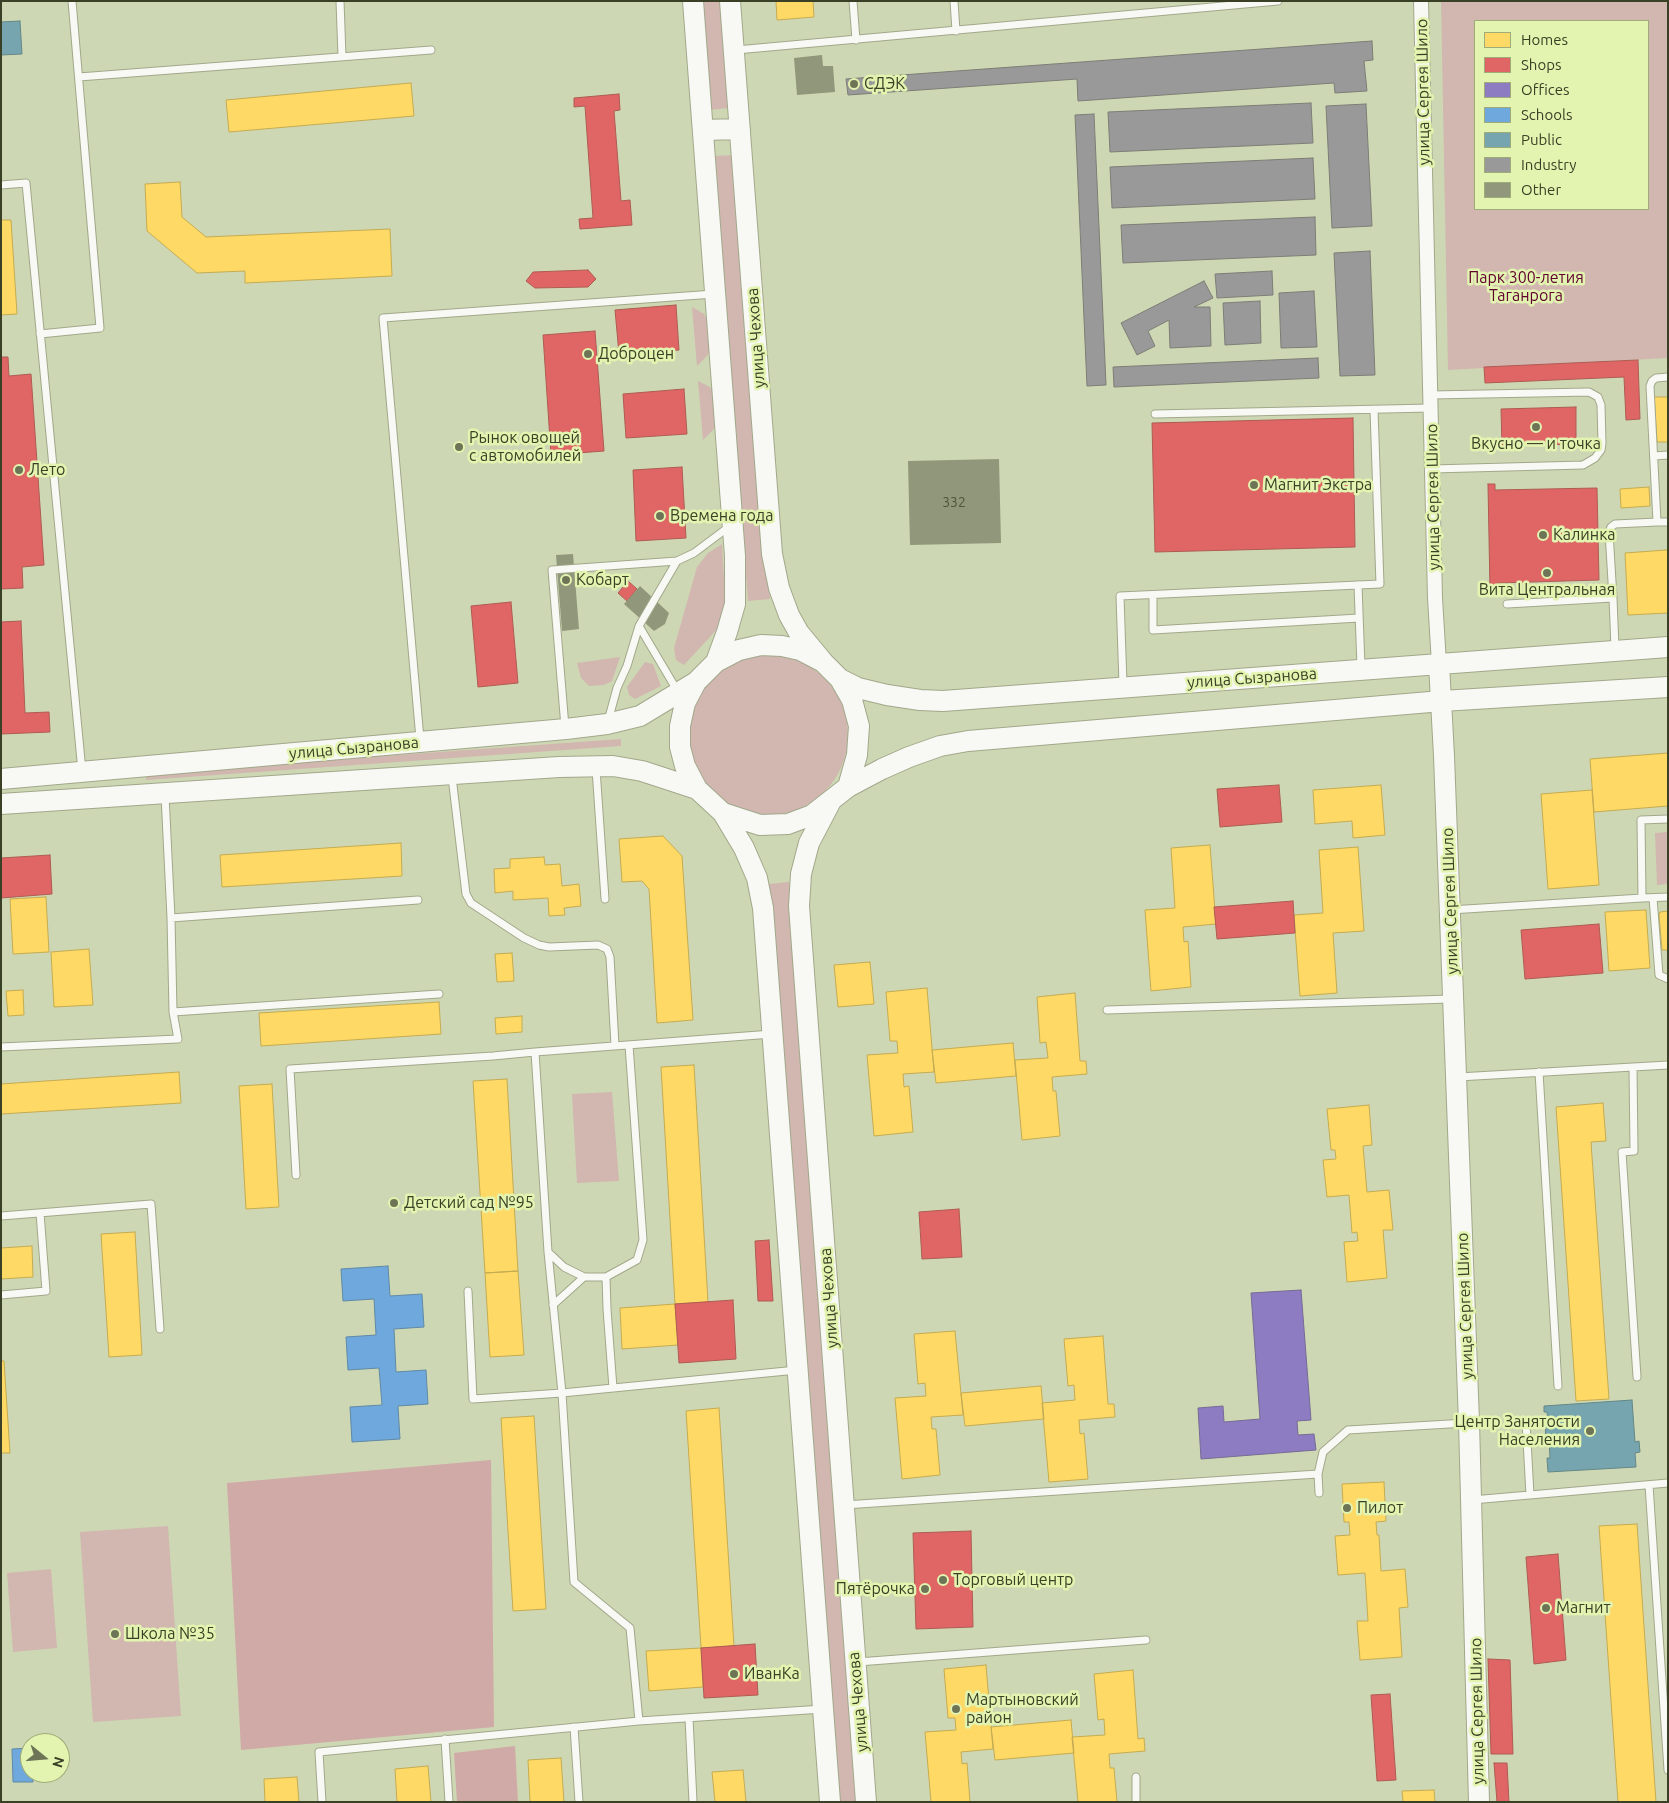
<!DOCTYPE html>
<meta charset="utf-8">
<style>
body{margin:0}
#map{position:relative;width:1669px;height:1803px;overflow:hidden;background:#ced7b3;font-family:Ubuntu,sans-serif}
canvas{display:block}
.frame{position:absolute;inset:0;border:2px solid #3a4025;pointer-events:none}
.legend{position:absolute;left:1474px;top:20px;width:175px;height:190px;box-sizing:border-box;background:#e3f4b0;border:1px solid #9fac78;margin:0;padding:6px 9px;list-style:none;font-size:15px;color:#3a4025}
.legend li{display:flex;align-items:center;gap:10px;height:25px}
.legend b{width:25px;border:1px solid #9fac78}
.north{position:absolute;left:20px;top:1733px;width:50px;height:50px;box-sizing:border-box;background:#e3f4b0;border:1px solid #9fac78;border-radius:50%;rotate:107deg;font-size:14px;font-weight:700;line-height:20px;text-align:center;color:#3a4025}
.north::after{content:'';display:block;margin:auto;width:18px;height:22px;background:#6e7557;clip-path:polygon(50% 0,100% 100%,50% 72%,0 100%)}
</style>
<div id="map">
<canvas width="1669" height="1803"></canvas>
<div class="frame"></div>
<ul class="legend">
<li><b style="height:14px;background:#ffd966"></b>Homes</li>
<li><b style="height:14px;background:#e06666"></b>Shops</li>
<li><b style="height:14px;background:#8e7cc3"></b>Offices</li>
<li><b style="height:14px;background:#6fa8dc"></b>Schools</li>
<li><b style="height:14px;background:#76a5af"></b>Public</li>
<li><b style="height:14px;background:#999"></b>Industry</li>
<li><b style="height:14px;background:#90977a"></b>Other</li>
</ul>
<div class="north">N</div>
</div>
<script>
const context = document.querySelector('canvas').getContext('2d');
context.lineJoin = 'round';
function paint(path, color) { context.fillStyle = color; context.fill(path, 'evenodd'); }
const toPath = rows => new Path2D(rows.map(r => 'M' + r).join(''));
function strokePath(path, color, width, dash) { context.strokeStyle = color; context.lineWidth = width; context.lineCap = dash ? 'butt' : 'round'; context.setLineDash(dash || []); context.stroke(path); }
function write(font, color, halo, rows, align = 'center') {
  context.font = font + ' Ubuntu,sans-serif'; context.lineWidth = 5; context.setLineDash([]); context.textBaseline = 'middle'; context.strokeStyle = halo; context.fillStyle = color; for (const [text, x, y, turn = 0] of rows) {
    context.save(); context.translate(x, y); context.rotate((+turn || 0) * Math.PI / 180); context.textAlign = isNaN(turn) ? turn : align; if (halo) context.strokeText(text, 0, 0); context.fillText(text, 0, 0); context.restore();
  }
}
paint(toPath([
 [701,1,722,1,730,108,709,110],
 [1441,1,1668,1,1668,358,1448,370],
 [1475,21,1648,21,1648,209,1475,209],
 [735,155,770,599,748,601,713,156],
 [692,307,704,314,708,321,710,350,707,356,697,366],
 [698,381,710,387,715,395,716,424,713,430,703,440],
 [722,544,726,610,722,624,684,665,676,660,674,648,697,567,708,553],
 '688 735a80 80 0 1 1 160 0a80 80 0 1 1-160 0Z',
 [620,657,612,681,604,685,589,686,581,678,577,663],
 [645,662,653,664,661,686,635,699,629,695,627,687],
 [621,739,621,746,146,780,146,773],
 [1668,832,1668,884,1657,885,1655,833],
 [789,882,858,1802,838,1802,769,884],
 [612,1092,619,1181,577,1183,572,1094],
 [168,1526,181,1716,93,1722,80,1532],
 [51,1569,57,1648,13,1652,7,1573]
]), '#d1b7b0');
paint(toPath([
 [491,1460,494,1727,241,1750,227,1483],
 [515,1746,518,1802,457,1802,454,1753]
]), '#d0aaa7');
const homes = toPath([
 [776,1,813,1,814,17,777,20,776,1],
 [411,83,414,116,229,132,226,100,411,83],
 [180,182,182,217,206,237,390,229,392,276,245,283,245,271,197,273,147,231,145,184,180,182],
 [1,220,11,220,17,314,1,315,1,220],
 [1654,397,1668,397,1668,442,1657,442,1654,397],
 [1649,487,1650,506,1621,508,1620,489,1649,487],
 [1666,550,1668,550,1668,613,1628,615,1625,553,1666,550],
 [1668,753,1668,806,1594,812,1590,759,1668,753],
 [1381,785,1385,835,1353,838,1352,821,1315,824,1313,790,1381,785],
 [1592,790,1599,885,1548,889,1541,794,1592,790],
 [663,836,682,856,693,1020,657,1023,649,889,642,881,622,882,619,839,663,836],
 [401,843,402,876,222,887,220,855,401,843],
 [1210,845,1216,924,1183,927,1184,942,1188,941,1191,987,1151,991,1145,910,1175,908,1171,848,1210,845],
 [1358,847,1364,931,1333,933,1337,993,1300,996,1294,915,1323,913,1319,850,1358,847],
 [544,857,545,865,560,864,562,886,579,884,581,906,564,908,565,915,549,916,548,898,513,900,513,891,495,893,494,869,510,868,510,859,544,857],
 [46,897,49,952,13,954,10,899,46,897],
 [1646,910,1650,968,1609,971,1605,912,1646,910],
 [1668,911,1668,950,1662,950,1659,915,1660,912,1668,911],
 [89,949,93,1005,54,1007,51,952,89,949],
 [512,953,514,981,497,982,495,954,512,953],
 [870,962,874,1004,838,1007,834,965,870,962],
 [927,988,934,1072,903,1074,904,1087,909,1086,913,1132,874,1136,867,1055,898,1053,897,1041,890,1041,886,992,927,988],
 [23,990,24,1015,8,1016,6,991,23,990],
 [1075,993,1080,1061,1086,1061,1087,1074,1052,1077,1053,1091,1056,1091,1060,1136,1022,1140,1015,1060,1048,1058,1046,1042,1040,1043,1037,997,1075,993],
 [439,1002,441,1034,261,1046,259,1013,439,1002],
 [522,1016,522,1032,496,1034,495,1018,522,1016],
 [1013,1043,1016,1076,936,1083,932,1050,1013,1043],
 [694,1065,708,1302,675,1304,661,1067,694,1065],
 [179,1072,181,1103,1,1114,1,1084,179,1072],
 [507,1079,518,1271,485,1273,473,1081,507,1079],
 [272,1084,279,1207,246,1209,239,1086,272,1084],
 [1603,1103,1606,1141,1591,1142,1609,1399,1576,1401,1556,1107,1603,1103],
 [1369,1105,1372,1145,1363,1146,1367,1192,1389,1190,1393,1230,1383,1230,1387,1278,1347,1282,1344,1242,1358,1241,1357,1232,1352,1233,1349,1195,1327,1197,1323,1160,1336,1159,1335,1150,1331,1150,1327,1109,1369,1105],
 [135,1232,142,1355,109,1357,101,1234,135,1232],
 [32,1246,33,1277,1,1279,1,1248,32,1246],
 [518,1271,524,1355,490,1357,485,1273,518,1271],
 [675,1304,678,1345,622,1349,620,1308,675,1304],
 [955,1331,963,1415,931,1417,932,1429,936,1429,940,1475,902,1479,895,1398,926,1396,925,1383,918,1384,914,1334,955,1331],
 [1103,1336,1108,1404,1114,1404,1115,1417,1079,1420,1080,1434,1084,1433,1088,1479,1049,1482,1042,1403,1075,1400,1074,1385,1068,1386,1064,1339,1103,1336],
 [1,1361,4,1361,10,1453,1,1453,1,1361],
 [1041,1386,1044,1419,965,1426,961,1393,1041,1386],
 [719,1408,734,1646,701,1648,686,1411,719,1408],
 [534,1416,546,1609,513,1611,501,1418,534,1416],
 [1384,1482,1386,1521,1376,1522,1377,1535,1379,1535,1381,1571,1405,1569,1408,1607,1399,1608,1402,1657,1360,1660,1357,1621,1368,1621,1365,1573,1338,1575,1335,1536,1350,1535,1349,1522,1344,1522,1342,1484,1384,1482],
 [1637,1524,1656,1802,1618,1802,1599,1526,1637,1524],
 [701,1648,703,1687,649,1691,646,1651,701,1648],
 [986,1665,993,1749,961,1752,962,1764,967,1763,970,1802,931,1802,925,1732,956,1730,955,1718,948,1718,944,1669,986,1665],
 [1133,1670,1138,1739,1144,1738,1145,1751,1109,1754,1110,1768,1114,1768,1117,1802,1078,1802,1072,1737,1105,1735,1104,1719,1098,1720,1094,1674,1133,1670],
 [1071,1720,1074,1753,995,1760,991,1727,1071,1720],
 [561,1758,564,1802,530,1802,528,1760,561,1758],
 [428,1766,431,1802,397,1802,395,1769,428,1766],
 [743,1770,746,1802,715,1802,712,1772,743,1770],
 [297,1777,299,1802,265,1802,264,1779,297,1777],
 [1434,1790,1435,1802,1403,1802,1402,1791,1434,1790]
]);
paint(homes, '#ffd966');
strokePath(homes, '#c4ab52', 1);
const shops = toPath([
 [619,94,620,110,614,111,621,201,630,200,632,225,580,229,579,219,593,218,585,106,574,107,574,98,619,94],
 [588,270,596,279,588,287,535,288,526,281,533,272,588,270],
 [676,305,679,350,619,354,615,310,676,305],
 [595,331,604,451,551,455,543,335,595,331],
 [1,357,8,357,9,376,31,374,44,565,22,567,23,588,1,589,1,357],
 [1638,360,1640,419,1626,420,1624,377,1485,383,1484,367,1638,360],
 [684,389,687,434,626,438,623,394,684,389],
 [1576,407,1576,444,1502,446,1501,409,1576,407],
 [1353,418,1355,547,1155,552,1152,423,1353,418],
 [682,467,686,538,636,541,633,470,682,467],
 [1488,484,1495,484,1495,490,1597,488,1599,580,1497,583,1497,589,1490,590,1488,484],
 [628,581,637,589,627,601,618,593,628,581],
 [511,602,518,683,478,687,471,606,511,602],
 [21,621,25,713,49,712,50,732,1,734,1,622,21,621],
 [1279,785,1282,822,1220,827,1217,789,1279,785],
 [50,855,52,894,1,898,1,858,50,855],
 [1293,901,1295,933,1217,939,1214,907,1293,901],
 [1599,924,1603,973,1525,979,1521,930,1599,924],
 [959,1209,962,1257,922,1259,919,1212,959,1209],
 [769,1240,773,1301,758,1301,755,1241,769,1240],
 [733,1300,736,1359,679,1363,675,1304,733,1300],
 [971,1531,973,1627,916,1629,913,1533,971,1531],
 [1558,1554,1566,1660,1534,1664,1526,1557,1558,1554],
 [755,1644,758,1695,704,1698,701,1648,755,1644],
 [1488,1659,1510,1660,1513,1754,1491,1754,1488,1659],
 [1390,1694,1396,1780,1377,1781,1371,1695,1390,1694],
 [1494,1763,1507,1763,1509,1802,1497,1802,1494,1763]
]);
paint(shops, '#e06666');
strokePath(shops, '#ae5b52', 1);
const offices = toPath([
 [1301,1290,1311,1420,1297,1421,1298,1435,1314,1434,1316,1450,1201,1459,1198,1408,1223,1406,1224,1422,1260,1419,1251,1293,1301,1290]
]);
paint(offices, '#8e7cc3');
strokePath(offices, '#756a94', 1);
const schools = toPath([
 [388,1266,390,1296,422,1294,424,1327,394,1329,396,1372,426,1370,428,1404,398,1406,400,1439,352,1442,350,1407,382,1405,379,1368,348,1370,346,1337,376,1335,374,1299,343,1301,341,1269,388,1266],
 [30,1748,30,1773,33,1773,33,1782,13,1782,12,1749,30,1748]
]);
paint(schools, '#6fa8dc');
strokePath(schools, '#5f89a5', 1);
const public = toPath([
 [20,21,22,54,1,55,1,22,20,21],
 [1632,1400,1635,1442,1639,1441,1640,1452,1635,1453,1636,1467,1548,1472,1547,1458,1550,1458,1549,1439,1546,1440,1545,1424,1548,1423,1547,1412,1544,1412,1544,1406,1632,1400]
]);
paint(public, '#76a5af');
strokePath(public, '#648786', 1);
const industry = toPath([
 [1372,41,1373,60,1364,61,1367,91,1335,93,1334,83,1078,101,1077,79,848,95,846,79,1372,41],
 [1311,103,1313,143,1110,152,1108,112,1311,103],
 [1366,104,1372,226,1332,228,1326,106,1366,104],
 [1094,114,1106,385,1087,386,1075,115,1094,114],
 [1313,158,1315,199,1112,208,1110,167,1313,158],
 [1315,217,1316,255,1123,263,1121,225,1315,217],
 [1370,251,1375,375,1340,376,1334,253,1370,251],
 [1272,271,1273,295,1217,298,1215,274,1272,271],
 [1204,281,1213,298,1194,307,1210,307,1211,346,1170,348,1169,320,1148,331,1155,346,1137,355,1121,323,1204,281],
 [1314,291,1317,347,1281,348,1279,293,1314,291],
 [1260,301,1261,343,1225,345,1223,303,1260,301],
 [1318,358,1319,378,1114,387,1113,367,1318,358]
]);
paint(industry, '#999');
strokePath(industry, '#7c7e76', 1);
paint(toPath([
 [822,55,823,66,833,66,835,92,797,95,794,58],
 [999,459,1001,543,910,545,908,461],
 [573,554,579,629,562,631,556,555],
 [640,586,669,613,665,624,654,631,624,604]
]), '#90977a');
const lane = toPath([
 [340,1,342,56],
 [853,1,856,40],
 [954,1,956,31],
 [736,50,1278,1],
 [79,77,431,50],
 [1,185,26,183,82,771],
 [40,334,100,328,72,1],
 [1668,377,1656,378,1652,381,1650,386,1657,522,1668,522],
 [1431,395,1589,392,1598,397,1601,405,1602,443,1601,450,1595,458,1583,465,1432,469],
 [1155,414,1431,408],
 [1654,456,1668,455],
 [677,561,639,626,678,692],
 [1358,585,1361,667],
 [1153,595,1153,630,1359,618],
 [1613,598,1609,532,1611,527,1615,524,1657,522],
 [1507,604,1613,598,1615,648],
 [1123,685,1120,596,1380,584,1374,410],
 [608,721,617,688,627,666,639,626],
 [565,727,552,570,677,561,694,553,730,526],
 [420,739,383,318,714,294],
 [596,769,605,899],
 [452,777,466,894,471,903,524,938,539,945,549,947,598,945,607,949,610,957,615,1045],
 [1642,898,1668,897],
 [1653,898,1659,975,1668,979],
 [1450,910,1642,898,1641,820,1668,819],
 [171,918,418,900],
 [1107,1010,1450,999],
 [173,1012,439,994],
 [1,1047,178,1039,173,1012,171,918,165,795],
 [535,1052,772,1034],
 [1633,1067,1634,1151,1622,1152,1637,1377],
 [1539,1072,1558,1386],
 [1458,1077,1668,1065],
 [296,1175,290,1069,493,1056,535,1052,548,1252,564,1267,584,1277,606,1277],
 [1,1216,151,1204,160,1329],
 [468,1291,473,1399,562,1393,548,1252],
 [1,1295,46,1291,40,1213],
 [553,1305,584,1277],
 [613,1388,607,1309,606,1277,637,1260,643,1240,629,1045],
 [1526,1422,1530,1495],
 [1318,1474,1319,1493],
 [1649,1485,1668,1770],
 [1472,1500,1668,1483],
 [844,1505,1318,1474,1323,1452,1348,1430,1466,1423],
 [858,1662,1146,1640],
 [689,1718,693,1802],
 [639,1721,630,1628,574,1582,562,1393,797,1370],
 [574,1727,579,1802],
 [445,1739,449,1802],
 [1136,1777,1136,1802],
 [322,1802,319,1752,639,1721,823,1709]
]);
const street = toPath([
 [1421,1,1435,598,1439,664]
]);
const secondary = toPath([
 [693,1,735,556,735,604,727,632,716,662],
 [730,1,772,554,779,588,789,615,799,633,823,662],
 [703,130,740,129],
 [761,645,782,646,800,650,823,662,840,679,852,700,859,726,857,755,848,787,812,815,788,824,760,825,723,813,697,789,685,766,680,747,680,726,685,703,696,682,716,662,739,650,761,645],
 [1439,664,1444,756,1469,1422,1479,1802],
 [840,679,858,688,887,695,920,700,943,701,1668,647],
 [1,779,566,729,607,724,640,716,696,682],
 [848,787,882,769,909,757,940,746,968,741,1442,701,1668,687],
 [831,801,809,843,801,874,799,906,866,1802],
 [1,804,559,767,613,766,642,771,697,789],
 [723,813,744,848,757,878,763,908,830,1802]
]);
strokePath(lane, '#a1a88b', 9);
strokePath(street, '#a1a88b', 16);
strokePath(secondary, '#a1a88b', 22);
strokePath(lane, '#f8f9f4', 7);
strokePath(street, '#f8f9f4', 14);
strokePath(secondary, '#f8f9f4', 20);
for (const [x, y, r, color] of [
 [854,84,5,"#6e7557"],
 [588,354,5,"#6e7557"],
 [1536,427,5,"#6e7557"],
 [459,447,5,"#6e7557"],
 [19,470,5,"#6e7557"],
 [1254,485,5,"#6e7557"],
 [660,516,5,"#6e7557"],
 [1543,535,5,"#6e7557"],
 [1547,573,5,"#6e7557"],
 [566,580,5,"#6e7557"],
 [394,1203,5,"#6e7557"],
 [1590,1431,5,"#6e7557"],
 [1347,1508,5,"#6e7557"],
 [943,1580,5,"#6e7557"],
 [925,1589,5,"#6e7557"],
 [1546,1608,5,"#6e7557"],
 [115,1634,5,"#6e7557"],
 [734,1674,5,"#6e7557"],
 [956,1709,5,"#6e7557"]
]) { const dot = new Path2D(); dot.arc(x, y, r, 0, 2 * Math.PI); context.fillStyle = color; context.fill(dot); strokePath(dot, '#e3f4b0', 2); }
write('14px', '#50563a', null, [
 ["332",954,502]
]);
write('16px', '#3a4025', '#e3f4b0', [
 ["СДЭК",864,84],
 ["Доброцен",598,354],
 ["Рынок овощей",469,438],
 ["с автомобилей",469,456],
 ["Вкусно — и точка",1536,444,"center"],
 ["Лето",29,470],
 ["Магнит Экстра",1264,485],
 ["Времена года",670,516],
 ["Калинка",1553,535],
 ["Кобарт",576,580],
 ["Вита Центральная",1547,590,"center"],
 ["Детский сад №95",404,1203],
 ["Центр Занятости",1580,1422,"right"],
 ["Населения",1580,1440,"right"],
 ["Пилот",1357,1508],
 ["Торговый центр",953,1580],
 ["Пятёрочка",915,1589,"right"],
 ["Магнит",1556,1608],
 ["Школа №35",125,1634],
 ["ИванКа",744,1674],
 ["Мартыновский",966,1700],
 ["район",966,1718]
], 'left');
write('16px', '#3a4025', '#e3f4b0', [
 ["улица Сергея Шило",1423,92,-91],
 ["улица Чехова",756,338,-94],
 ["улица Сергея Шило",1433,497,-91],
 ["улица Сызранова",1252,678,-4],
 ["улица Сызранова",354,748,-5],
 ["улица Сергея Шило",1450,901,-92],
 ["улица Чехова",829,1298,-94],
 ["улица Сергея Шило",1465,1306,-92],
 ["улица Чехова",858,1702,-95],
 ["улица Сергея Шило",1477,1711,-91]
]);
write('16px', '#600130', '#e3f4b0', [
 ["Парк 300-летия",1526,278],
 ["Таганрога",1526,296]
]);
</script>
